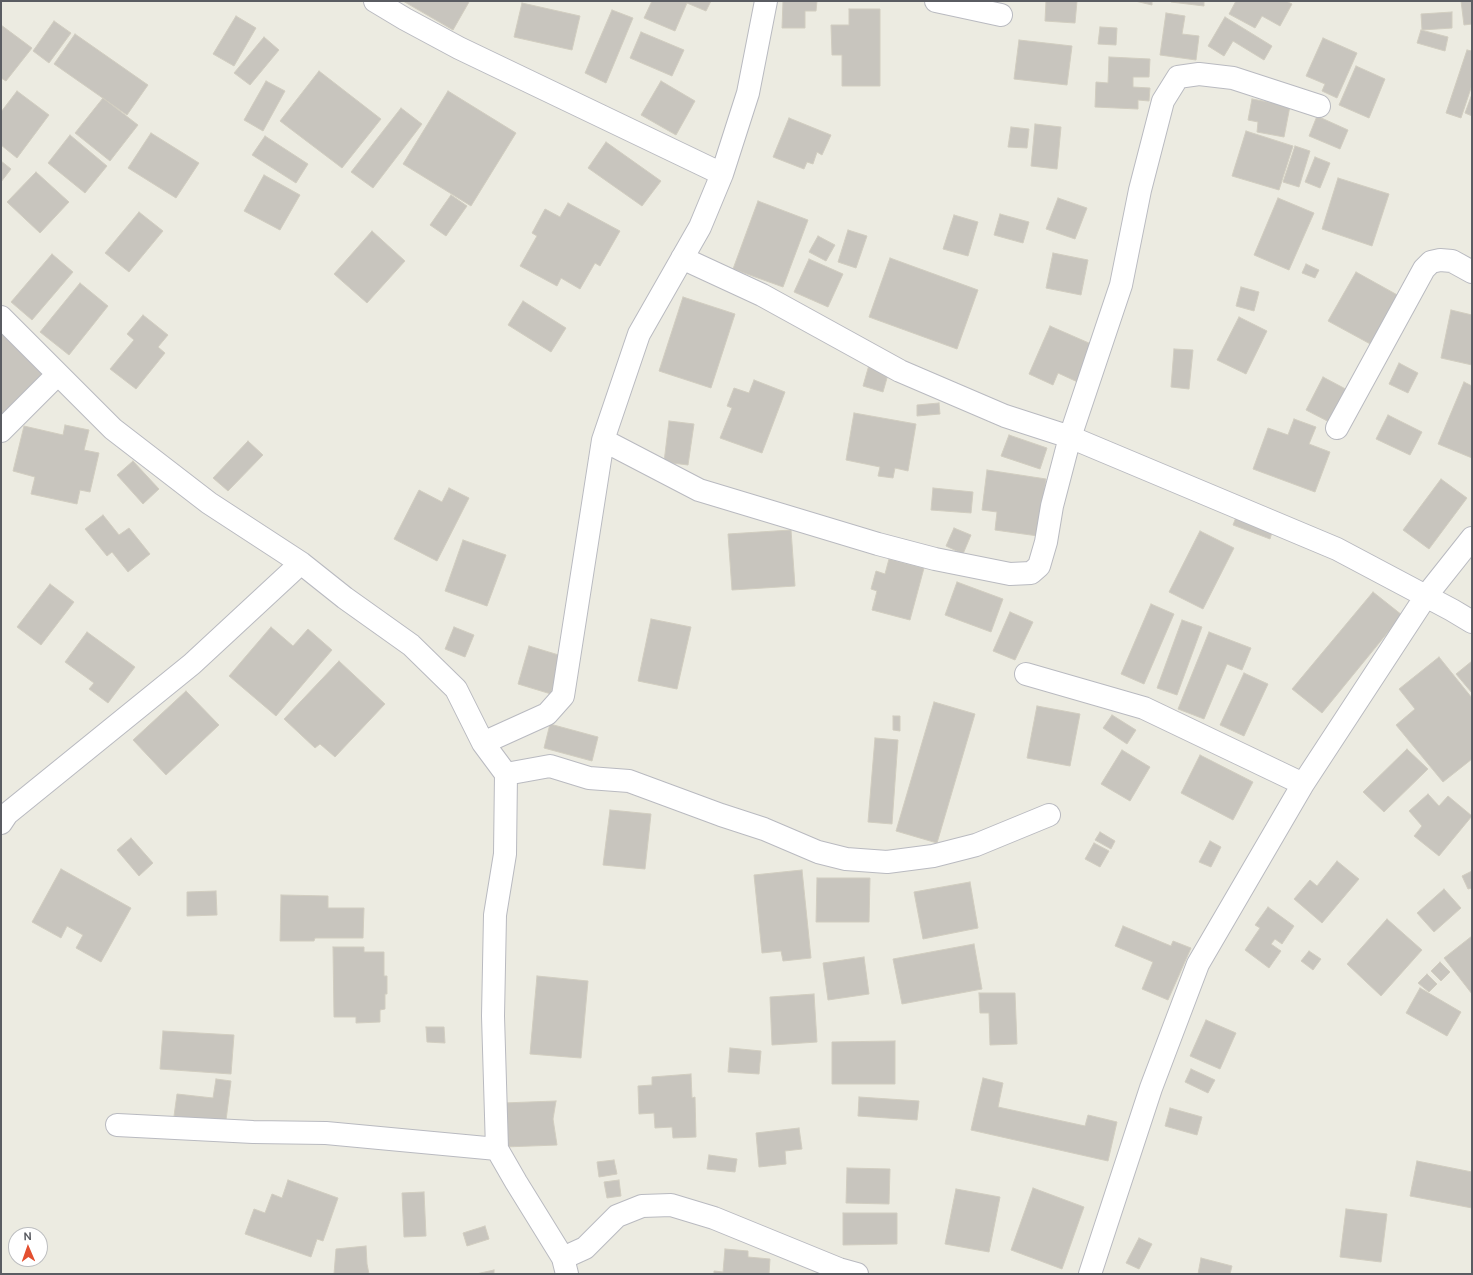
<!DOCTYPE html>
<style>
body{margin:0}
#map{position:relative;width:1473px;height:1275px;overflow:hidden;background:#ecebe1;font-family:"DM Sans",sans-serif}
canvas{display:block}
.frame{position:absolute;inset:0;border:2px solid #5a5c62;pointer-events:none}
.north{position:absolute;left:8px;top:1227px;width:40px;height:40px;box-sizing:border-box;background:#fff;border:1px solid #bdbec0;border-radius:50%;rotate:358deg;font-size:11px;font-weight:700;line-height:16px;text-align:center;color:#5a5c62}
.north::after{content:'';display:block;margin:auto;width:14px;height:18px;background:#e34f30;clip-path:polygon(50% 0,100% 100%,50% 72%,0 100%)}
</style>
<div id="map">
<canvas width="1473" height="1275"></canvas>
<div class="frame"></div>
<div class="north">N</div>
</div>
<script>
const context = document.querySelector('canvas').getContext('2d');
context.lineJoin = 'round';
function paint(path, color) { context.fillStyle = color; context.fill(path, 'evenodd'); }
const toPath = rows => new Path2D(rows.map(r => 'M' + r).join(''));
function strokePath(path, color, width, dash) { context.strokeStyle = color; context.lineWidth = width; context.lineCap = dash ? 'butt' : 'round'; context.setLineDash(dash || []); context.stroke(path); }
const building = toPath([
 [403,1,467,1,469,2,453,30,403,1],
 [652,1,711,1,706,11,687,3,675,31,644,18,652,1],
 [783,1,817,1,816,11,805,11,805,28,782,28,783,1],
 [1046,1,1077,1,1075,23,1045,21,1046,1],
 [1135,1,1152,1,1152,5,1135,1],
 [1171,1,1204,1,1204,6,1171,2,1171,1],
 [1236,1,1286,1,1292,4,1280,26,1262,16,1255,28,1229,14,1236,1],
 [1461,1,1472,1,1472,24,1464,25,1461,1],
 [522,3,580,16,572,50,514,37,522,3],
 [849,9,880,9,880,86,842,86,842,55,832,55,831,25,849,25,849,9],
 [612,10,633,18,606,83,585,73,612,10],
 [1452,12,1452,28,1422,30,1421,14,1452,12],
 [1166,13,1185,16,1182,34,1199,36,1196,60,1160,55,1166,13],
 [236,16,256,28,234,66,213,54,236,16],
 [1225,17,1272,46,1264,60,1233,41,1224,56,1208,46,1225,17],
 [54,21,71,33,49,63,33,51,54,21],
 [1,25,32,48,6,81,1,78,1,25],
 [1100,27,1117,28,1116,45,1098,44,1100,27],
 [1421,30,1448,37,1445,51,1417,43,1421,30],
 [641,32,684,50,672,76,630,58,641,32],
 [75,34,148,85,127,115,54,64,75,34],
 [264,37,279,50,250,85,234,73,264,37],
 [1323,38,1357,53,1337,98,1322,91,1325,84,1306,76,1323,38],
 [1019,40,1072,46,1067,85,1014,79,1019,40],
 [1467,50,1472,51,1472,85,1461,118,1446,113,1467,50],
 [1109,57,1150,59,1149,77,1133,77,1133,87,1150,88,1149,101,1138,100,1138,109,1095,107,1096,82,1108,83,1109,57],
 [1356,66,1385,79,1369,118,1339,105,1356,66],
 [319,71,381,119,342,168,280,121,319,71],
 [266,81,285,91,263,131,244,120,266,81],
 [661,81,695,101,676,135,641,115,661,81],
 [17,91,49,115,17,158,1,145,1,112,17,91],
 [448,91,516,133,471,206,403,164,448,91],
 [1472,94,1472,116,1465,113,1472,94],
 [103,98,138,125,110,161,75,133,103,98],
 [1252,99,1290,106,1284,137,1257,132,1258,122,1248,120,1252,99],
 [401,108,422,124,373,188,351,172,401,108],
 [1317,116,1348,130,1340,149,1309,136,1317,116],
 [789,118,831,135,822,155,817,152,813,164,807,162,804,169,773,157,789,118],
 [1035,124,1061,127,1057,169,1031,166,1035,124],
 [1011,127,1029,129,1027,148,1008,147,1011,127],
 [1246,131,1293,146,1279,190,1232,176,1246,131],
 [151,133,199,163,176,198,128,168,151,133],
 [70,135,107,166,85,193,48,163,70,135],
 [265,136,308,164,296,183,252,155,265,136],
 [606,142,661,181,642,206,588,168,606,142],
 [1295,146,1310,151,1299,187,1283,182,1295,146],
 [1315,157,1330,163,1320,188,1305,182,1315,157],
 [1,161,11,169,1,182,1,161],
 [36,172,69,202,40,233,7,202,36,172],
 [264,175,300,195,280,230,244,211,264,175],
 [1338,178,1389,194,1372,246,1322,229,1338,178],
 [451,195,467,206,446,236,430,225,451,195],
 [1058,198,1087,208,1075,239,1046,229,1058,198],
 [1278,198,1314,213,1289,270,1254,255,1278,198],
 [758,201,808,220,783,287,733,269,758,201],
 [568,203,620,231,600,266,595,263,580,289,561,278,557,286,520,266,537,236,532,233,545,209,560,217,568,203],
 [139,212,163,231,129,272,105,253,139,212],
 [1000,214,1029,222,1023,243,994,235,1000,214],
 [954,215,978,222,968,256,943,249,954,215],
 [848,230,867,236,856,268,838,262,848,230],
 [372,231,405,261,367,303,334,274,372,231],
 [818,236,835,245,826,261,809,252,818,236],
 [1053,253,1088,260,1081,295,1046,288,1053,253],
 [52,254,73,272,32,320,11,302,52,254],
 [890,258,978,290,957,349,869,317,890,258],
 [809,259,843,274,828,307,794,292,809,259],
 [1306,264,1319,270,1315,278,1302,273,1306,264],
 [1356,272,1401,297,1374,346,1328,321,1356,272],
 [80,283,108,306,69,355,40,332,80,283],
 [1241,287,1259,292,1254,311,1236,306,1241,287],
 [683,297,735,314,711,388,659,371,683,297],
 [523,301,566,328,551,352,508,325,523,301],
 [1451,310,1472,315,1472,365,1441,358,1451,310],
 [143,315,168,335,158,347,165,353,136,389,110,369,134,340,127,334,143,315],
 [1239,317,1267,331,1246,374,1217,360,1239,317],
 [1050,326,1098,347,1082,384,1058,373,1053,385,1029,374,1050,326],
 [1,332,49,370,1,429,1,332],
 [1174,349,1193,350,1189,389,1171,387,1174,349],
 [1399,363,1418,373,1408,393,1389,384,1399,363],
 [869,365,889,371,883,392,863,386,869,365],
 [1323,377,1355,394,1337,426,1306,410,1323,377],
 [754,380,785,392,762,453,720,438,732,408,727,406,734,388,749,393,754,380],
 [1464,382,1472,386,1472,458,1438,444,1464,382],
 [939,403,940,414,917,416,917,405,939,403],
 [854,413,916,424,908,471,895,468,893,478,878,476,880,467,846,460,854,413],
 [1388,415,1422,432,1410,455,1376,439,1388,415],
 [1294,419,1316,427,1309,444,1330,452,1315,492,1253,469,1268,428,1288,435,1294,419],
 [669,421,694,424,688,465,664,462,669,421],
 [65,425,89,430,84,450,99,453,90,492,80,490,77,504,31,494,35,477,13,471,24,426,63,435,65,425],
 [1009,435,1047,448,1040,469,1001,456,1009,435],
 [248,441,263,455,228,491,213,478,248,441],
 [133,461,159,489,143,504,117,475,133,461],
 [987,470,1046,479,1038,536,995,530,997,512,982,510,987,470],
 [1441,479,1467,498,1429,549,1403,530,1441,479],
 [449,488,469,498,437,561,394,539,419,490,442,502,449,488],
 [933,488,973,492,971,513,931,510,933,488],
 [1238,512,1274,526,1270,539,1233,525,1238,512],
 [103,515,119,535,129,528,150,554,128,572,112,552,107,556,85,529,103,515],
 [954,528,971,535,963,554,946,546,954,528],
 [791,530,795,586,732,590,728,534,791,530],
 [1200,531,1234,548,1203,609,1169,592,1200,531],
 [463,540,506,555,487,606,445,591,463,540],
 [889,559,924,568,910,620,872,610,877,591,871,589,876,571,885,574,889,559],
 [957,582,1003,599,991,632,945,615,957,582],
 [50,584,74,602,41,645,17,627,50,584],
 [1373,592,1402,615,1322,713,1292,689,1373,592],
 [1151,604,1174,614,1144,684,1121,674,1151,604],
 [1010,612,1033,622,1015,660,993,651,1010,612],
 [651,619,691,627,677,689,638,681,651,619],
 [1182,620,1202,627,1177,695,1157,688,1182,620],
 [271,627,293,646,308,629,332,650,276,716,229,676,271,627],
 [454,627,474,635,465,657,445,649,454,627],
 [87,632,135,667,108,703,89,689,94,683,65,662,87,632],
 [1209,632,1251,648,1242,670,1227,664,1204,719,1178,709,1209,632],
 [529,646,562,656,551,694,518,684,529,646],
 [1439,657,1472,698,1472,759,1443,782,1396,725,1415,709,1399,689,1439,657],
 [339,661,385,704,335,757,320,744,315,748,284,719,339,661],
 [1472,661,1472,693,1456,674,1472,661],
 [1244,673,1268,684,1244,736,1220,725,1244,673],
 [186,691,219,725,166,775,133,740,186,691],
 [934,702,975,714,937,843,896,831,934,702],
 [1037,706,1080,714,1070,766,1027,758,1037,706],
 [1112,715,1136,730,1127,744,1103,728,1112,715],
 [893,716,900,716,900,731,893,730,893,716],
 [550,724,598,737,592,761,544,748,550,724],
 [875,738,898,740,892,824,868,822,875,738],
 [1407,749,1428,769,1384,812,1363,792,1407,749],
 [1122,750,1150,767,1130,801,1101,784,1122,750],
 [1200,755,1253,782,1233,820,1181,793,1200,755],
 [1428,794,1439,806,1448,796,1472,816,1439,856,1414,836,1422,826,1409,811,1428,794],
 [610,810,651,814,645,869,603,865,610,810],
 [1100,832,1115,841,1111,849,1095,840,1100,832],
 [131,838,153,863,139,876,117,850,131,838],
 [1210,841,1221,847,1211,867,1199,862,1210,841],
 [1094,843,1109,851,1100,867,1085,859,1094,843],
 [1337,861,1359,879,1322,923,1294,899,1310,880,1317,886,1337,861],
 [61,869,131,908,101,962,76,948,83,935,67,926,61,938,32,922,61,869],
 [802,870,811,958,783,961,781,951,762,953,754,875,802,870],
 [1472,871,1472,888,1468,889,1462,876,1472,871],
 [817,878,870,878,869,922,816,922,817,878],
 [970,882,978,928,923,939,914,892,970,882],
 [1444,889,1461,908,1434,932,1417,913,1444,889],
 [216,891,217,915,187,916,187,892,216,891],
 [281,895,328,896,328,908,364,908,363,938,315,938,314,941,280,941,281,895],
 [1268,907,1294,926,1282,944,1275,939,1271,944,1281,951,1269,968,1245,950,1260,928,1255,925,1268,907],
 [1387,919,1422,950,1381,996,1347,964,1387,919],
 [1123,926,1171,946,1173,941,1191,948,1168,1000,1142,989,1153,962,1115,946,1123,926],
 [1472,936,1472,994,1444,958,1472,936],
 [974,944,982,989,902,1004,893,959,974,944],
 [333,947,364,947,364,952,384,952,384,976,387,976,387,994,385,994,385,1009,380,1010,380,1022,356,1023,356,1017,334,1017,333,947],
 [1309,951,1321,959,1313,970,1301,961,1309,951],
 [864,957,869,994,828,1000,823,963,864,957],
 [1440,962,1450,972,1441,981,1431,971,1440,962],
 [1427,974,1437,984,1429,992,1418,983,1427,974],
 [537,976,588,981,581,1058,530,1054,537,976],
 [1420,988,1461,1012,1447,1036,1406,1013,1420,988],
 [979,993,1015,993,1017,1044,990,1045,989,1013,980,1013,979,993],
 [814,994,817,1042,772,1045,770,997,814,994],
 [1206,1020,1236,1033,1220,1069,1190,1056,1206,1020],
 [426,1027,444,1027,445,1043,427,1042,426,1027],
 [163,1031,234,1035,231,1074,160,1069,163,1031],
 [895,1041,895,1084,832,1084,832,1042,895,1041],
 [730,1048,761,1051,759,1074,728,1072,730,1048],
 [1191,1069,1215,1080,1208,1093,1185,1082,1191,1069],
 [691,1074,692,1098,695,1097,696,1137,673,1138,672,1127,655,1128,654,1113,639,1114,638,1086,652,1085,652,1077,691,1074],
 [983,1078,1003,1083,998,1107,1085,1126,1088,1115,1117,1122,1108,1161,971,1130,983,1078],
 [216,1079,231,1081,225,1128,212,1121,174,1116,177,1094,213,1098,216,1079],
 [859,1097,919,1101,917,1120,858,1116,859,1097],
 [556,1101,553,1119,557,1145,504,1147,503,1103,556,1101],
 [1170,1108,1202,1117,1197,1135,1165,1126,1170,1108],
 [799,1128,802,1149,785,1151,786,1164,759,1167,756,1133,799,1128],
 [709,1155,737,1159,735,1172,707,1169,709,1155],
 [614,1160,617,1174,599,1177,597,1162,614,1160],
 [1417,1161,1472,1172,1472,1208,1410,1196,1417,1161],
 [847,1168,890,1169,889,1204,846,1203,847,1168],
 [288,1180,338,1198,323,1241,317,1239,311,1257,245,1234,254,1209,265,1213,272,1194,282,1198,288,1180],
 [619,1180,621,1196,607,1198,604,1182,619,1180],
 [1033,1188,1084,1207,1062,1269,1011,1250,1033,1188],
 [956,1189,1000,1197,989,1252,945,1244,956,1189],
 [424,1192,426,1236,404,1237,402,1193,424,1192],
 [1346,1209,1387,1214,1381,1262,1340,1257,1346,1209],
 [843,1213,897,1213,897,1244,843,1245,843,1213],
 [485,1226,489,1239,467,1246,463,1233,485,1226],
 [1139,1238,1152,1244,1139,1269,1126,1263,1139,1238],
 [366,1246,367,1264,369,1274,334,1274,336,1249,366,1246],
 [725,1249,748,1251,748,1257,770,1259,769,1274,714,1274,714,1271,723,1272,725,1249],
 [1201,1258,1232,1266,1230,1274,1198,1274,1201,1258],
 [494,1270,494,1274,476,1274,494,1270]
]);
paint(building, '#c8c5be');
strokePath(building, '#d1cdc0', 1);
const minor = toPath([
 [375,1,405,19,459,48,722,174],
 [936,1,1001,15],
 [682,258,762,295,900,371,1005,416,1070,437,1337,549,1452,610,1472,622],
 [1,317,113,429,209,503,301,563,345,598,411,645,456,689,483,743,506,774,505,854,495,915,493,1016,497,1149,516,1182,563,1258,567,1274],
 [1337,428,1424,269,1431,262,1440,260,1452,261,1472,272],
 [1,431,58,374],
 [603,440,699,490,878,544,935,559,1010,574,1031,573,1039,566,1046,542,1052,506,1070,437,1121,285,1140,190,1163,101,1178,77,1199,74,1233,78,1319,106],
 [1026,674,1144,708,1303,784],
 [483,743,547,714,563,696,603,440,639,334,700,227,722,174,748,93,766,1],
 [506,774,550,766,589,778,629,781,721,815,764,829,818,852,846,859,887,862,933,856,976,845,1049,815],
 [1,823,7,814,192,664,301,563],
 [117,1125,253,1132,326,1133,497,1149],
 [563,1258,585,1248,617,1216,642,1206,671,1205,714,1218,839,1269,857,1274],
 [1090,1274,1151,1088,1198,964,1303,784,1426,596,1472,538]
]);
strokePath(minor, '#b9bac0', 24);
strokePath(minor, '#fff', 22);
</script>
